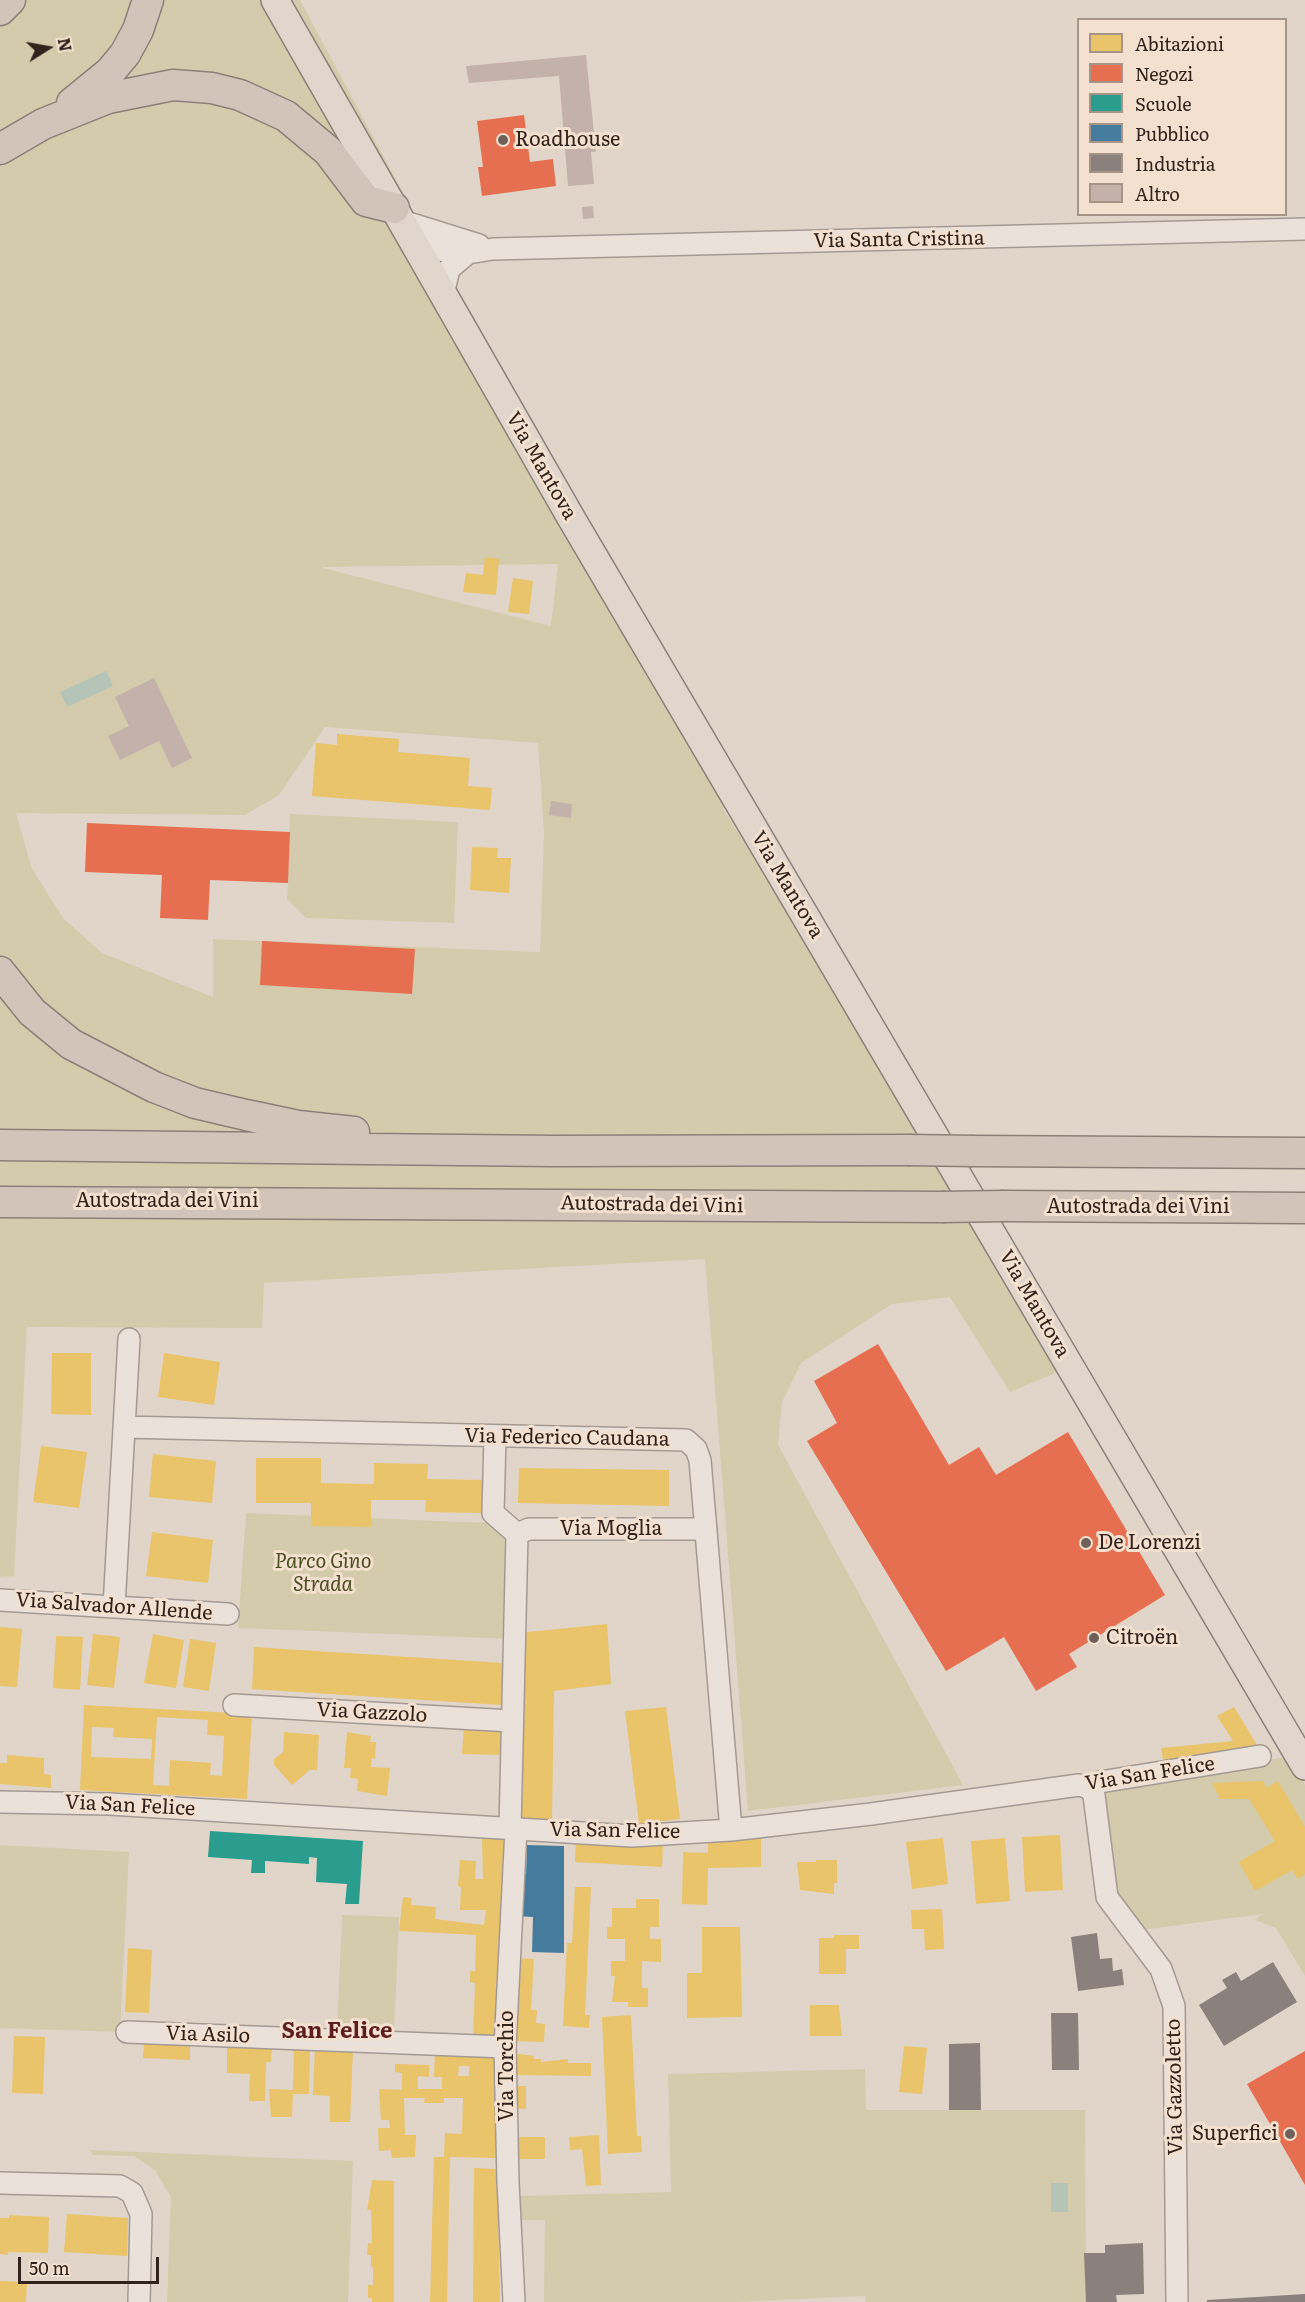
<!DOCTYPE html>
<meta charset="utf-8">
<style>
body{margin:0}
#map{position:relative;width:1305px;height:2302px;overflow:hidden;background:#e1d5c9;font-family:Literata,serif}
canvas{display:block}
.legend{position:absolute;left:1077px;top:18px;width:210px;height:198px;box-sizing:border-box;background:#f3e0ce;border:2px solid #a69487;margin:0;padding:8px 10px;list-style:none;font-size:18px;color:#32221c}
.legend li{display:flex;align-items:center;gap:12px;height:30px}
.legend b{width:30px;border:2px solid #a69487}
.north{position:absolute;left:18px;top:18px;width:60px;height:60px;-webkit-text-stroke:4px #f3e0ce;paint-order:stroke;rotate:79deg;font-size:16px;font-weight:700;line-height:24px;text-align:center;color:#32221c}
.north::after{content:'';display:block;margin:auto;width:21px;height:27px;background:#32221c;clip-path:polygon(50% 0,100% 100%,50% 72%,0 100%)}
.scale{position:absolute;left:18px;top:2257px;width:141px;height:27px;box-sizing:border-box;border:3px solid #32221c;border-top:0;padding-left:8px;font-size:18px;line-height:21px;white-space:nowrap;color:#32221c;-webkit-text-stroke:4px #f3e0ce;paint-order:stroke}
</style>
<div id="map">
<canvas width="1305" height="2302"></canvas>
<ul class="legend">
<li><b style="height:16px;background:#e9c46a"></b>Abitazioni</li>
<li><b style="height:16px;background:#e76f51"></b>Negozi</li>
<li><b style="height:16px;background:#2a9d8f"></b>Scuole</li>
<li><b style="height:16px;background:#457b9d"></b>Pubblico</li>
<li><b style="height:16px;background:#8a817c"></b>Industria</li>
<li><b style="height:16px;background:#c4b2aa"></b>Altro</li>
</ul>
<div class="north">N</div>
<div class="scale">50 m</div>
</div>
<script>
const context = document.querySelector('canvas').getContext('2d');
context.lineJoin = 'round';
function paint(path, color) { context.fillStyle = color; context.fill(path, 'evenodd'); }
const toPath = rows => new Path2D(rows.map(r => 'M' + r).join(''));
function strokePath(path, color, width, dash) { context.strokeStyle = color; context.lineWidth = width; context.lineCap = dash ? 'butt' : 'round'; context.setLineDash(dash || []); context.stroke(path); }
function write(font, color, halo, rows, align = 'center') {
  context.font = font + ' Literata,serif'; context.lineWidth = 6; context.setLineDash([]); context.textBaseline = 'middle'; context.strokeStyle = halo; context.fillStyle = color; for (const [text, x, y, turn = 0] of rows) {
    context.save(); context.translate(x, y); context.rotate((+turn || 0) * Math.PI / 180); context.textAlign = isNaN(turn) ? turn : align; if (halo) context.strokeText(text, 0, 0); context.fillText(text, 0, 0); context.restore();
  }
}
paint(toPath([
 [0,0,300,0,433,249,735,784,723,809,897,1081,1058,1372,1010,1392,950,1297,892,1304,801,1363,782,1402,778,1445,963,1785,748,1811,705,1259,264,1283,262,1328,27,1327,14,1576,0,1577],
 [558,564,551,626,323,568,323,567],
 [325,727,538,743,544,833,540,952,213,939,213,997,102,953,63,918,32,869,16,813,245,815,279,795],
 [290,814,458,822,454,923,306,918,287,899],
 [246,1513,512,1524,513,1639,238,1628],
 [1290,1757,1305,1785,1305,1976,1276,1928,1255,1920,1262,1914,1134,1931,1109,1894,1095,1784,1137,1775],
 [0,1845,129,1852,120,2032,0,2028],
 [342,1915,399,1917,394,2035,337,2032],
 [865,2069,866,2110,1085,2110,1086,2302,866,2302,865,2296,734,2302,544,2302,545,2220,520,2220,519,2196,671,2192,668,2074],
 [90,2150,353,2161,348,2302,167,2302,171,2197,155,2170,134,2156,93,2155]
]), '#d3cbac');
paint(toPath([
 [106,671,113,686,67,707,60,692],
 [1051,2183,1068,2183,1068,2212,1051,2212]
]), '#b5c4b7');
paint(toPath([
 [485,557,499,559,496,595,463,592,466,573,483,575],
 [513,578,533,581,529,614,508,612],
 [337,734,399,739,398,752,470,758,468,786,492,788,490,810,312,796,316,743,337,745],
 [472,847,498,848,497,858,511,858,509,893,470,890],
 [52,1353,91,1353,91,1415,51,1414],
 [164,1353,220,1362,214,1405,158,1397],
 [41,1446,87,1452,79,1508,33,1502],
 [153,1454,216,1461,212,1503,149,1497],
 [256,1458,321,1458,321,1483,374,1484,374,1463,428,1464,427,1479,483,1480,482,1513,425,1512,426,1500,371,1500,371,1527,311,1526,311,1503,256,1503],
 [519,1468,669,1470,669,1506,518,1503],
 [152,1532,213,1540,208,1583,146,1576],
 [607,1624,611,1684,554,1691,552,1820,520,1818,519,1633],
 [0,1627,22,1629,17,1687,0,1686],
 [93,1634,120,1637,114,1688,87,1685],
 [153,1634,184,1640,176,1688,144,1683],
 [56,1636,83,1637,80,1690,53,1688],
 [190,1639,216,1643,209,1691,183,1687],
 [254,1647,503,1663,501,1705,252,1689],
 [84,1705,252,1714,247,1799,80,1790],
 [157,1717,208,1720,207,1735,224,1736,222,1776,210,1775,211,1763,170,1760,169,1786,153,1785],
 [92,1727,114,1728,113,1737,152,1739,151,1759,91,1757],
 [666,1707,680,1819,639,1824,625,1711],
 [1234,1707,1259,1748,1164,1765,1161,1748,1233,1741,1217,1716],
 [464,1726,505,1729,505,1755,462,1754],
 [284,1732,319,1735,317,1770,310,1770,292,1785,274,1765,274,1759,283,1752],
 [347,1732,371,1736,370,1742,376,1742,375,1759,372,1758,371,1767,390,1768,387,1796,357,1791,358,1779,350,1778,351,1768,344,1768],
 [7,1755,44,1758,44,1774,51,1775,51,1788,0,1784,0,1763,7,1763],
 [1263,1781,1266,1788,1278,1781,1305,1827,1305,1874,1298,1879,1292,1870,1255,1891,1239,1862,1275,1841,1249,1799,1220,1799,1212,1783],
 [1060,1835,1063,1890,1025,1892,1022,1837],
 [482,1838,508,1840,498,2041,473,2040,475,1983,470,1982,470,1971,475,1971,476,1935,399,1931,403,1897,412,1898,411,1905,436,1907,435,1919,484,1925,486,1910,460,1910,461,1887,458,1886,460,1860,476,1861,475,1879,483,1879],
 [761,1838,761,1867,708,1868,707,1905,682,1904,683,1852,708,1853,708,1841],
 [943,1838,948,1884,912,1889,906,1842],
 [1005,1838,1010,1901,976,1904,971,1841],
 [576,1840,663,1842,662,1867,575,1862],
 [816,1860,837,1860,837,1883,834,1883,834,1894,800,1890,797,1862,816,1862],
 [575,1887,591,1887,585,2015,590,2015,589,2028,563,2026,567,1943,572,1943],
 [636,1899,659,1899,659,1927,650,1927,650,1939,661,1939,661,1962,642,1961,642,1988,648,1988,648,2007,628,2007,628,2002,612,2002,615,1976,611,1976,611,1961,625,1961,625,1939,607,1939,607,1927,612,1927,612,1908,636,1908],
 [942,1909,944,1949,925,1950,924,1929,912,1929,911,1910],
 [702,1927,740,1927,742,2017,687,2018,687,1973,702,1973],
 [834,1935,859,1935,859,1949,846,1949,846,1974,819,1974,819,1938,834,1938],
 [128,1948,152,1950,149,2013,125,2012],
 [514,1958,534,1959,531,2010,537,2010,536,2023,545,2024,544,2042,512,2041],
 [810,2005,839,2005,842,2036,810,2036],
 [631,2015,637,2136,641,2136,642,2152,608,2154,602,2017],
 [14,2036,45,2037,43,2094,12,2093],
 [144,2043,190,2045,190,2060,143,2058],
 [227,2045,272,2046,271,2062,266,2062,265,2101,249,2101,250,2074,227,2073],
 [904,2046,927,2048,922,2094,899,2092],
 [294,2047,310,2047,309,2094,293,2094,292,2117,271,2117,269,2089,293,2090],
 [315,2047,353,2049,350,2122,330,2122,330,2096,313,2095],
 [435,2051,497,2052,496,2158,450,2157,447,2302,430,2302,434,2157,444,2157,445,2133,462,2134,463,2098,444,2098,444,2103,424,2103,425,2098,404,2098,405,2135,416,2135,415,2157,392,2158,391,2150,379,2151,378,2128,390,2128,389,2120,381,2120,379,2089,402,2090,402,2073,395,2072,395,2064,429,2065,429,2077,418,2076,418,2089,442,2089,442,2077,434,2077],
 [459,2066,469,2066,469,2076,458,2076],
 [512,2053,534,2056,534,2059,541,2059,541,2062,568,2059,568,2063,591,2063,591,2076,512,2075],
 [512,2086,526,2086,526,2109,511,2108],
 [599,2135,601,2185,586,2186,582,2149,570,2150,569,2137],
 [511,2137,545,2137,545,2159,511,2159],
 [474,2168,497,2169,500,2302,473,2302],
 [372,2180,394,2181,394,2302,372,2302,372,2298,368,2298,368,2285,373,2285,373,2267,371,2267,371,2255,367,2255,368,2243,372,2244,371,2210,367,2210],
 [67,2214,128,2218,127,2256,64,2252],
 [9,2215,49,2217,48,2253,8,2252,8,2255,0,2254,0,2218,9,2218],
 [0,2281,27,2282,26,2302,0,2302]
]), '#e9c46a');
paint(toPath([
 [524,115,530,162,553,159,556,186,482,196,478,167,483,167,477,121],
 [87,823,290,832,288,883,210,880,208,920,160,918,162,875,85,872],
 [262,941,415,949,412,994,260,985],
 [878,1344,949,1465,979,1447,996,1475,1068,1432,1165,1595,1069,1654,1077,1667,1036,1691,1004,1637,946,1671,807,1441,837,1423,814,1381],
 [1305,2051,1305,2185,1247,2084]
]), '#e76f51');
paint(toPath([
 [210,1831,363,1841,359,1904,345,1904,347,1884,316,1882,317,1858,309,1857,309,1864,265,1861,265,1873,251,1873,252,1860,208,1857]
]), '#2a9d8f');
paint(toPath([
 [527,1845,564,1846,564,1953,532,1952,533,1917,516,1916,517,1874,526,1874]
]), '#457b9d');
paint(toPath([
 [1097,1933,1100,1959,1112,1958,1113,1971,1122,1969,1124,1985,1078,1991,1071,1937],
 [1273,1962,1297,2002,1224,2046,1199,2005,1227,1988,1222,1980,1236,1972,1241,1981],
 [1051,2013,1078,2013,1079,2070,1052,2070],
 [980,2043,981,2110,949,2110,949,2044],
 [1143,2243,1144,2294,1116,2295,1117,2302,1086,2302,1084,2253,1105,2253,1105,2245],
 [1305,2294,1305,2302,1207,2302,1207,2300]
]), '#8a817c');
paint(toPath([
 [586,55,596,152,591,152,594,184,568,186,559,76,469,83,466,66],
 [593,206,594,218,583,219,582,207],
 [154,678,192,758,172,768,159,741,120,760,108,736,129,726,115,697],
 [551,801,572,804,571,818,549,815]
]), '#c4b2aa');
const minor = toPath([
 [402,221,479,245],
 [417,248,468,253,493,249,1305,229],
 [443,295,449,269,468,253],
 [124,1427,686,1440,696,1449,700,1460,731,1830],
 [495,1436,493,1513,517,1534],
 [517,1534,529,1529,706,1529],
 [0,1600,228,1614],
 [114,1607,129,1339],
 [234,1705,511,1721],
 [1089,1788,1094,1795,1107,1897,1161,1969,1174,2006,1177,2302],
 [0,1802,109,1804,632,1836,731,1830,871,1814,1079,1785,1089,1788,1100,1782,1260,1756],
 [510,1829,517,1534],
 [127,2032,505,2047],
 [0,2183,120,2186,132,2193,141,2214,139,2302],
 [514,2302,508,2182,505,2047,516,1829]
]);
const major = toPath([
 [275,0,570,516,1305,1766]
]);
const highway = toPath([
 [0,10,10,0],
 [72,103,110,72,125,54,138,30,148,0],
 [0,149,43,124,108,98,173,85,212,88,240,95,286,116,328,151,366,201,394,208],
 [0,972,32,1012,71,1044,154,1087,195,1103,246,1115,298,1126,354,1132],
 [0,1145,553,1151,908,1150],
 [973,1151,1305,1153],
 [0,1202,942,1207],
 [1004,1206,1305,1208]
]);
strokePath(minor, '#a59a93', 24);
strokePath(major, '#8b8079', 30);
strokePath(highway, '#8b8079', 33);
strokePath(minor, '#e9e1da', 21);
strokePath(major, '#e0d6cc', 27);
strokePath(highway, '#d3c4ba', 30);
const highwayBridge = toPath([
 [908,1150,973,1151],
 [942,1207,1004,1206]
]);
strokePath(highwayBridge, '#8b8079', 33, []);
strokePath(highwayBridge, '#d3c4ba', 30);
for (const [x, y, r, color] of [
 [503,140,6,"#6f6159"],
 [1086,1543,6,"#6f6159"],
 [1094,1638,6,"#6f6159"],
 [1290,2134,6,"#6f6159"]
]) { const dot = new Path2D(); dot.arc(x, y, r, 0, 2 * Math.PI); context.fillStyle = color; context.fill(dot); strokePath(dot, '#f3e0ce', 2); }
write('20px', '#32221c', '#f3e0ce', [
 ["Roadhouse",515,140],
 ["De Lorenzi",1098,1543],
 ["Citroën",1106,1638],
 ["Superfici",1278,2134,"right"]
], 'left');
write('20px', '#32221c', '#f3e0ce', [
 ["Via Santa Cristina",899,240,-1],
 ["Via Mantova",541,466,60],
 ["Via Mantova",787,885,59],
 ["Autostrada dei Vini",167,1201],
 ["Autostrada dei Vini",652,1205,1],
 ["Autostrada dei Vini",1138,1207],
 ["Via Mantova",1034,1304,60],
 ["Via Federico Caudana",567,1438,1],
 ["Via Moglia",611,1529],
 ["Via Salvador Allende",114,1607,4],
 ["Via Gazzolo",372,1713,3],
 ["Via San Felice",1150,1774,-9],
 ["Via San Felice",130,1806,3],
 ["Via San Felice",615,1831,1],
 ["Via Asilo",208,2035,2],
 ["Via Torchio",507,2066,-90],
 ["Via Gazzoletto",1175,2087,-91]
]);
write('italic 20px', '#4c4e24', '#f3e0ce', [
 ["Parco Gino",323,1562],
 ["Strada",323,1585]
]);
write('bold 22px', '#5c1e1e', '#f3e0ce', [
 ["San Felice",337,2032]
]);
</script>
